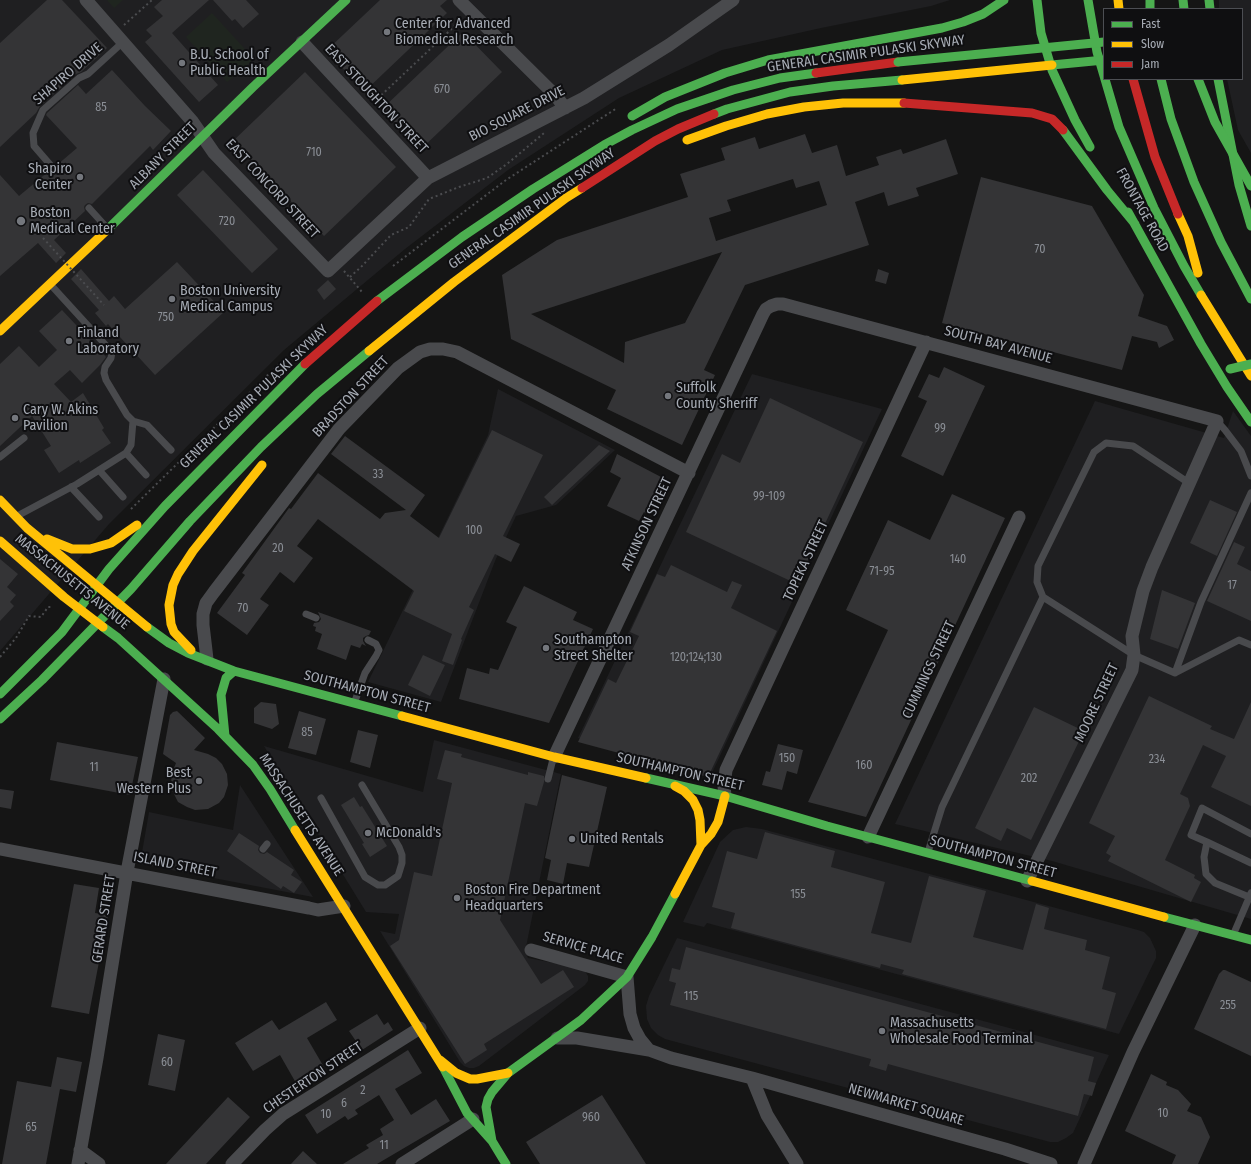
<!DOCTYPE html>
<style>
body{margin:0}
#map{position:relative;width:1251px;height:1164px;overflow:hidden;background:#151515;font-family:"Fira Sans Condensed",sans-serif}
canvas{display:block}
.legend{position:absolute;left:1103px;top:8px;width:140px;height:72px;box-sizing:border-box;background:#0f0f11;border:1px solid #4c4e53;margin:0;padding:5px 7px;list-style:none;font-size:12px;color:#a7acb5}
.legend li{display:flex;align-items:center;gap:8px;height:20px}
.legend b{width:20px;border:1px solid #4c4e53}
</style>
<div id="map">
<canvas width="1251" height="1164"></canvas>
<ul class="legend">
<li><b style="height:5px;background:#4caf50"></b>Fast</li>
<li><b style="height:5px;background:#ffc107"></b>Slow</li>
<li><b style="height:5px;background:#c62828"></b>Jam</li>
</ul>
</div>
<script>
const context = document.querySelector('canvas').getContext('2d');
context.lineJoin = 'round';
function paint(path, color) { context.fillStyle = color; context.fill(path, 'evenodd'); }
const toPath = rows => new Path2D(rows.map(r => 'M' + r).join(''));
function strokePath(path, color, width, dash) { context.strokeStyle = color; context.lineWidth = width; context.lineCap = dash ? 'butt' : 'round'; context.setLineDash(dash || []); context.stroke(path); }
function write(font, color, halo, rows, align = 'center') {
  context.font = font + ' "Fira Sans Condensed",sans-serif'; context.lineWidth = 4; context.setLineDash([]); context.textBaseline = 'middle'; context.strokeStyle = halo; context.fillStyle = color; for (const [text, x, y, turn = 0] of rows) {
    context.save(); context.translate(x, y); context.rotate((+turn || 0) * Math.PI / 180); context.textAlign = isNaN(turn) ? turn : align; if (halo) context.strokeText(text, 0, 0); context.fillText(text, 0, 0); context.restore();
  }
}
paint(toPath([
 [0,0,950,0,931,6,821,28,722,50,619,98,508,170,405,249,284,350,109,524,0,651],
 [1219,0,1251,0,1251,153,1238,130,1227,79,1242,79,1242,9,1219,9],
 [752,374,882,409,711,775,578,738],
 [498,389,615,450,556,505,516,516,495,561,441,702,368,682,488,435],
 [1095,401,1224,438,1233,411,1251,436,1251,919,1052,861,895,824],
 [434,740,561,774,525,952,528,958,580,968,585,971,588,976,588,981,585,985,479,1066,474,1068,469,1068,464,1066,460,1062,380,931,395,934,399,914,366,912,264,746,423,792],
 [240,785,313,897,140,864,149,812,233,830],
 [746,827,762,829,1138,930,1144,932,1150,938,1156,951,1156,958,1119,1034,707,923,704,927,683,922,720,842,733,830],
 [677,938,1109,1055,1073,1133,1066,1138,1058,1142,1050,1142,665,1039,658,1035,651,1028,647,1019,646,1006,649,996]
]), '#1f1f21');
paint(toPath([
 [107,0,123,0,114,8],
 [212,13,254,59,227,82,186,37]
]), '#1f251f');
paint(toPath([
 [47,0,62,0,107,48,81,72,76,74,40,106,36,113,0,147,0,43],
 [162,0,209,0,172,33,218,85,199,102,145,42,152,36,146,30,163,16,154,7],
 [213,0,246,0,259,14,243,28,235,19,232,21],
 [380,0,447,0,440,6,447,13,365,91,326,51],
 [463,32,502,72,421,149,407,134,406,135,382,109],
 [112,70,145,106,171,131,153,150,150,146,92,204,88,203,85,205,84,207,85,211,54,240,66,253,56,263,38,243,0,276,0,175,19,196,49,171,54,173,57,171,58,167,57,165,77,148,46,115,47,113,78,85,86,94],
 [305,72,396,167,324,236,233,141],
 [805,134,812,153,837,145,846,176,879,165,876,157,901,149,903,154,946,139,958,174,916,188,919,196,888,206,884,192,855,202,869,245,745,285,704,370,715,375,682,445,607,409,616,390,511,339,502,275,557,240,688,197,680,174,725,160,721,148,755,137,759,149],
 [793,179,796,188,819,181,827,205,716,241,709,218,731,211,727,200],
 [722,252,685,323,625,342,624,363,531,314],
 [203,170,278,249,252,273,177,195],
 [981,177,1092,206,1144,295,1138,316,1167,326,1174,340,1159,348,1157,342,1132,336,1122,370,942,323],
 [177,262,224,312,155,375,108,324,106,326,95,313,99,310,71,279,81,269,109,301,114,296,125,309],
 [878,269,889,273,886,284,875,281],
 [328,280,336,289,324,300,317,290],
 [62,310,106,357,100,365,82,383,70,370,54,384,71,402,83,393,104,428,102,430,111,443,80,463,79,460,59,473,44,450,51,446,32,416,0,446,0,364,19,346,39,367,57,350,39,331],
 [944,367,985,386,943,476,901,456,927,401,918,397,929,374,939,378],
 [770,398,863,442,797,584,686,532,722,454,740,463],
 [492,430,543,455,503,536,520,544,511,562,495,554,469,607,474,610,461,639,462,640,453,665,442,661,452,634,404,611,414,591,318,519,297,546,313,558,294,583,280,572,260,599,269,605,247,635,217,613,245,575,242,573,289,508,291,509,318,473,380,519,385,513,406,510,331,454,345,436,425,495,410,516,439,538],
 [599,445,610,451,552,505,544,497],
 [617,454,663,478,659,498,655,496,647,514,644,512,639,521,607,506,621,478,610,472],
 [952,494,1005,518,866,817,808,802,888,630,846,610,888,520,930,540],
 [1210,500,1237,512,1217,556,1190,543],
 [1234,542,1245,547,1237,564,1251,571,1251,621,1207,601],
 [0,559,18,574,7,587,16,595,10,602,14,606,0,621],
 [671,565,727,592,732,581,742,585,731,608,777,631,708,777,578,742,608,679,616,683,639,636,630,632,657,574,665,577],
 [524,586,577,612,573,620,593,629,549,723,459,699,467,668,489,674,490,668,498,670,517,627,506,622],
 [1162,590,1195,603,1178,649,1150,639],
 [318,612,371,631,369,635,366,636,363,638,363,641,366,646,362,644,360,648,351,645,346,660,317,649,322,634,315,631,316,627,313,626,314,623,319,622,321,619],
 [423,655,445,665,430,696,408,685],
 [1149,696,1212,726,1210,729,1234,739,1251,702,1251,806,1211,787,1226,756,1203,745,1180,794,1188,798,1190,806,1165,860,1195,875,1194,878,1201,882,1191,902,1108,861,1111,856,1106,853,1115,836,1089,823],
 [261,702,276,704,279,724,272,729,254,723,254,708],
 [1034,707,1084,731,1031,840,1007,828,1001,841,975,828],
 [177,711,205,738,194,750,208,754,216,758,222,764,227,774,228,785,224,797,219,803,208,809,195,810,187,807,178,802,172,790,171,775,176,763,163,754,170,715,173,712],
 [299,711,326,719,316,755,288,748],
 [358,730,378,735,370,768,350,762],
 [57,742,138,757,130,795,50,780],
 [778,744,803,750,797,774,787,771,782,790,762,785,766,771,770,772],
 [445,750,462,754,461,757,528,775,528,772,544,776,544,782,537,806,525,803,500,920,541,984,563,970,574,987,484,1044,487,1050,465,1064,390,946,399,940,414,872,432,876,452,783,437,779],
 [562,775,607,787,589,867,567,863,563,884,547,880,551,860,545,858],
 [0,789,14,791,11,809,0,807],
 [354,797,360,807,362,806,387,846,370,857,362,844,364,843,341,805],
 [765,832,835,851,831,867,885,882,871,933,911,943,929,876,986,891,973,937,1023,950,1036,904,1049,908,1044,929,1087,940,1085,950,1110,957,1102,989,1116,993,1106,1029,902,974,904,970,881,964,880,968,731,928,735,913,712,907,727,851,757,859],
 [239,833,259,846,258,850,260,853,264,854,267,852,294,870,291,875,302,882,294,893,283,886,281,889,227,851],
 [74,884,99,888,95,913,108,915,89,1014,51,1007],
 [686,947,1094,1057,1088,1081,1096,1083,1092,1096,1084,1094,1078,1116,888,1064,886,1071,869,1066,871,1059,670,1005,676,983,669,981,672,968,680,970],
 [1223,970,1225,970,1251,982,1251,1056,1194,1029,1219,974],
 [326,1002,337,1020,307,1038,328,1074,300,1090,280,1055,253,1071,235,1043,272,1020,279,1030],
 [377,1014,384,1025,388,1022,393,1030,362,1050,349,1031],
 [158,1034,185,1040,175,1091,148,1085],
 [408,1050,422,1073,395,1089,411,1115,436,1099,450,1121,377,1164,343,1164,369,1148,366,1145,383,1135,380,1129,394,1120,379,1095,355,1110,358,1114,348,1120,345,1116,317,1134,305,1115],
 [57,1057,82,1062,76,1092,60,1089,46,1164,2,1164,17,1081,51,1087],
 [1151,1074,1167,1082,1166,1085,1178,1090,1191,1104,1187,1111,1201,1117,1210,1137,1198,1164,1172,1164,1176,1155,1125,1131],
 [602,1095,646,1164,540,1164,526,1142],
 [228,1097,250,1117,206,1164,166,1164],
 [303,1151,317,1164,291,1164]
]), '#343436');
strokePath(toPath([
 [124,25,152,0],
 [374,102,461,20],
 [393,266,506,180,617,108],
 [344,271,362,292],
 [350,277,362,266,391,235,409,227,429,199,459,187,487,178,507,164,544,133],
 [131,509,279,364],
 [0,657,16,638,29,616,41,617,48,607,51,607]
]), '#4b4c4f', 2, [2, 3]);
strokePath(toPath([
 [53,168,34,146,33,133,43,110,79,78,88,74,123,42],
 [89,208,108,229],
 [133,421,147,425,171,450],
 [1217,421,1225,430,1241,451,1251,476],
 [126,453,146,475],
 [0,457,24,438],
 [99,470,123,497],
 [1189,483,1133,446,1106,443,1094,452,1038,566,1037,582,1043,597,1134,655,1175,673,1239,640,1251,645],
 [71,487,99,517],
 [19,515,77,484,126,453,131,445,133,421,127,415,106,380,104,373,105,367,111,358,112,352,50,284],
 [306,614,316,618],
 [1175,673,1201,602,1251,493],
 [355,701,365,673,376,656,379,650,376,644,368,640],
 [548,779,553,759],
 [321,798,365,877,378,885,385,885,398,876,402,863,402,855,399,847,362,785],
 [1207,842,1251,863],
 [263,849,267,844],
 [928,852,942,807,1043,597],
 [1249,897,1215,883,1206,874,1204,857,1207,842,1191,835,1202,808,1251,834],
 [1234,933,1251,893]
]), '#494a4d', 7);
strokePath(toPath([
 [86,0,192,121,214,153,328,271,428,178,584,98,669,45,733,0],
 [459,0,556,96,565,108],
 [302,42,428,178],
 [207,659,203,625,203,614,206,603,214,592,339,429,398,368,420,352,430,349,443,349,457,352,689,473],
 [554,757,763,314,766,309,771,306,777,304,783,304,1217,421,1152,567,1143,591,1132,636,1134,655,1132,670,1027,881],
 [725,796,724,786,726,770,926,342],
 [868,837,1019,517],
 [0,849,309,908,318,910,344,906],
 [531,950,627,977,630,1014,634,1028,640,1039,649,1050],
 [557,1038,577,1038,649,1050,671,1058,752,1078,873,1112,1005,1149,1051,1164],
 [752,1078,767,1115,797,1164],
 [80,1150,99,1164],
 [78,1164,97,1058,127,872,164,679],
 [232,1164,265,1130,283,1114,420,1028],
 [402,1164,473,1119],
 [1084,1164,1133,1052,1195,925]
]), '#494a4d', 13);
strokePath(toPath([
 [1037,0,1041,33,1052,70,1075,120,1090,147],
 [1088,0,1097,52,1119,127,1154,208,1184,266,1201,295],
 [1150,0,1150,9],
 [1183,0,1184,9],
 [1209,0,1210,9],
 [1161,79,1171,119,1194,182,1221,242,1251,299],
 [1218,79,1239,185,1251,226],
 [714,114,727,109,790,92,833,86,902,80],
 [632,116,665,97,725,73,768,60,942,28,963,22,983,14,1004,0],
 [1063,130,1107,190,1135,224],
 [1128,212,1201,344,1227,387,1251,422],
 [108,229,253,87,346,0],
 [377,301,462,237,533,189,604,145,632,130,677,109,733,90,780,78,816,73],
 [103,627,118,638,218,729,253,765,270,789,295,830],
 [147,627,169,643,188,653,234,671,402,716],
 [0,694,62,632,109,569,165,506,305,364],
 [0,719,42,680,131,589,190,521,261,447,317,394,369,351],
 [225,736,221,695,226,678,234,671],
 [646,778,725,796,827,826,1032,881],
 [1164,917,1251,940],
 [443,1067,467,1113,492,1141,506,1164],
 [492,1141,486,1107,488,1099,492,1092,508,1073,581,1020,627,977,652,937,675,894]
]), '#4caf50', 9);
strokePath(toPath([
 [1118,0,1119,9],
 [687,140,726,126,767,114,804,107,843,103,904,103],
 [1178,214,1188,236,1198,273],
 [1201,295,1251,376],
 [0,331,108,229],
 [369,351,454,282,566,198,582,188],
 [0,500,27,528,147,627],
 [47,539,72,549,90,549,111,543,137,525],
 [0,541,64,597,103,627],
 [191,650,174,632,171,624,169,605,173,585,178,574,193,551,262,465],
 [402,716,554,757,646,778],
 [675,786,684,791,693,800,698,810,700,820,701,845],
 [295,830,443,1067],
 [1032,881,1164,917],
 [675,894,701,845,711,834,718,822,725,796],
 [440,1060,456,1073,470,1079,477,1079,508,1073]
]), '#ffc107', 9);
strokePath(toPath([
 [816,73,898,62],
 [1133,79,1155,157,1178,214],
 [904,103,1032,113,1052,119,1063,130],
 [582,188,655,141,678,129,714,114],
 [305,364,377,301]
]), '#c62828', 9);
strokePath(toPath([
 [43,238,104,305]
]), '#4b4c4f', 2, [2, 3]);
strokePath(toPath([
 [898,62,1104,42],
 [1052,65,1104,60],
 [1198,79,1215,122,1251,186],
 [1230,369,1251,364]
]), '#4caf50', 9);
strokePath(toPath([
 [902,80,1052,65]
]), '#ffc107', 9);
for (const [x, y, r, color] of [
 [387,32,4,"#74777d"],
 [182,63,4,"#74777d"],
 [80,177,4,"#74777d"],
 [21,221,5,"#74777d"],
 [172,299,4,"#74777d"],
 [69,341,4,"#74777d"],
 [668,396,4,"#74777d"],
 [15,418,4,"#74777d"],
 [546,648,4,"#74777d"],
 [199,781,4,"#74777d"],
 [368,833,4,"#74777d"],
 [572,839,4,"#74777d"],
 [457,898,4,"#74777d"],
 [882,1031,4,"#74777d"]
]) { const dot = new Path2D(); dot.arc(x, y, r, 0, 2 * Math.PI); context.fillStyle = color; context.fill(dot); strokePath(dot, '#0f0f11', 1.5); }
write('12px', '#8a8e95', null, [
 ["670",442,90],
 ["85",101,108],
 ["710",314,153],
 ["720",227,222],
 ["70",1040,250],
 ["750",166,318],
 ["99",940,429],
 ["33",378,475],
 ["99-109",769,497],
 ["100",474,531],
 ["20",278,549],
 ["140",958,560],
 ["71-95",882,572],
 ["17",1232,586],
 ["70",243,609],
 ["120;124;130",696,658],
 ["85",307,733],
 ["150",787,759],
 ["234",1157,760],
 ["160",864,766],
 ["11",94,768],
 ["202",1029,779],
 ["155",798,895],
 ["115",691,997],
 ["255",1228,1006],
 ["60",167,1063],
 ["2",363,1091],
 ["6",344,1104],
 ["10",1163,1114],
 ["10",326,1115],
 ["960",591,1118],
 ["65",31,1128],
 ["11",384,1146]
]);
write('14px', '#a7acb5', '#0f0f11', [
 ["Center for Advanced",395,24],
 ["Biomedical Research",395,40],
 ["B.U. School of",190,55],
 ["Public Health",190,71],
 ["Shapiro",72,169,"right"],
 ["Center",72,185,"right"],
 ["Boston",30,213],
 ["Medical Center",30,229],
 ["Boston University",180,291],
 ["Medical Campus",180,307],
 ["Finland",77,333],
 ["Laboratory",77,349],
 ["Suffolk",676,388],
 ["County Sheriff",676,404],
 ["Cary W. Akins",23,410],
 ["Pavilion",23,426],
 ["Southampton",554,640],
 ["Street Shelter",554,656],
 ["Best",191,773,"right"],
 ["Western Plus",191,789,"right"],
 ["McDonald's",376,833],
 ["United Rentals",580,839],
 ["Boston Fire Department",465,890],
 ["Headquarters",465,906],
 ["Massachusetts",890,1023],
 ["Wholesale Food Terminal",890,1039]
], 'left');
write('14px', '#a7acb5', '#0f0f11', [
 ["GENERAL CASIMIR PULASKI SKYWAY",866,54,-8],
 ["SHAPIRO DRIVE",68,74,-41],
 ["EAST STOUGHTON STREET",376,99,47],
 ["BIO SQUARE DRIVE",517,114,-27],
 ["ALBANY STREET",163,156,-45],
 ["EAST CONCORD STREET",272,189,47],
 ["GENERAL CASIMIR PULASKI SKYWAY",532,209,-35],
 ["FRONTAGE ROAD",1142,210,61],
 ["SOUTH BAY AVENUE",998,345,15],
 ["GENERAL CASIMIR PULASKI SKYWAY",254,397,-44],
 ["BRADSTON STREET",351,397,-47],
 ["ATKINSON STREET",647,524,-65],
 ["TOPEKA STREET",806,561,-65],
 ["MASSACHUSETTS AVENUE",72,582,39],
 ["CUMMINGS STREET",929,670,-65],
 ["SOUTHAMPTON STREET",367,692,15],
 ["MOORE STREET",1097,703,-65],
 ["SOUTHAMPTON STREET",680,772,13],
 ["MASSACHUSETTS AVENUE",301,815,57],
 ["SOUTHAMPTON STREET",993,857,15],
 ["ISLAND STREET",175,865,11],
 ["GERARD STREET",104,919,-81],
 ["SERVICE PLACE",583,948,16],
 ["CHESTERTON STREET",313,1078,-34],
 ["NEWMARKET SQUARE",906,1105,16]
]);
</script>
